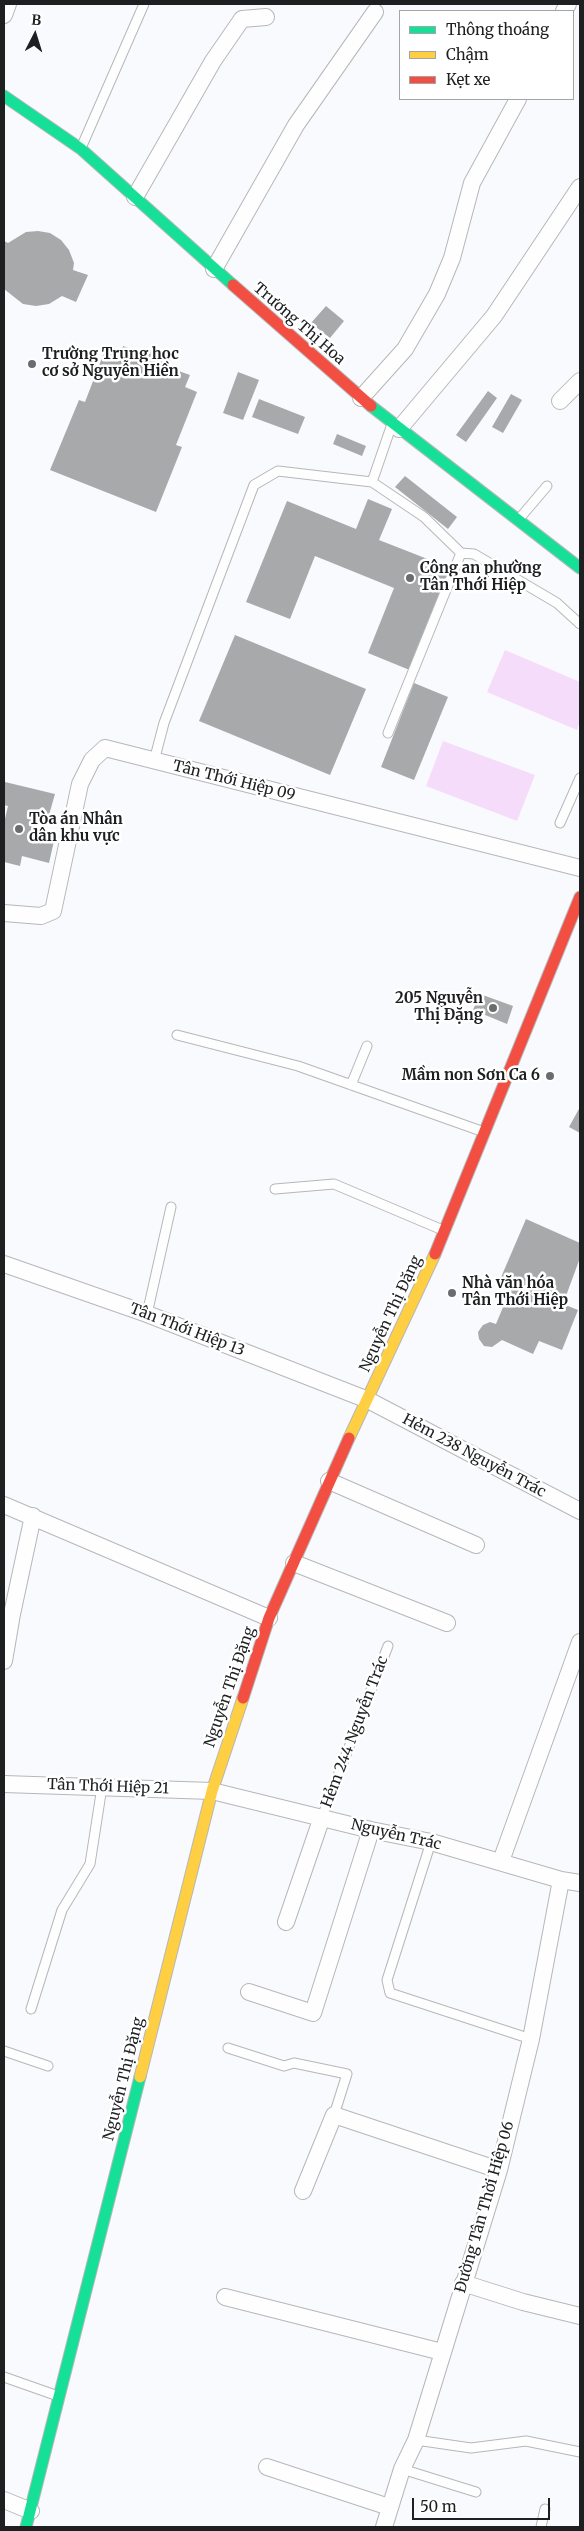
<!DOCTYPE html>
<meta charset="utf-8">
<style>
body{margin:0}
#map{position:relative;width:584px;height:2531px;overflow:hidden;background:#f9fafd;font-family:Merriweather,serif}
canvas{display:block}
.frame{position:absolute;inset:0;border:5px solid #1e1f21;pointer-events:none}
.legend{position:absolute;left:399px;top:10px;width:175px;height:90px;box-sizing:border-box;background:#fff;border:1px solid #a5a5a6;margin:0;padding:6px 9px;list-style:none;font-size:15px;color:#1e1f21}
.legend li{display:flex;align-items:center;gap:10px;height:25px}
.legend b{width:25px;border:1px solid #a5a5a6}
.north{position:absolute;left:10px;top:10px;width:50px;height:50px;-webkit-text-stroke:4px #fff;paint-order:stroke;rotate:5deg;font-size:14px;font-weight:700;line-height:20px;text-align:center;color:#1e1f21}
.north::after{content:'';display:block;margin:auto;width:18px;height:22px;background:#1e1f21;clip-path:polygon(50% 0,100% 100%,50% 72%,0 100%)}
.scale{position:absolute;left:412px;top:2498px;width:138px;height:22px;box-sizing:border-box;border:2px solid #1e1f21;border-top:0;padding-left:6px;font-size:15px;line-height:18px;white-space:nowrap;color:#1e1f21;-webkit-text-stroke:4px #fff;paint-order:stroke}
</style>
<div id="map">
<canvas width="584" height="2531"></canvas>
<div class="frame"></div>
<ul class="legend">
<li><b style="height:6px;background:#16e098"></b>Thông thoáng</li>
<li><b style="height:6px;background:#ffcf43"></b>Chậm</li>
<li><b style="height:6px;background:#f24e42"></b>Kẹt xe</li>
</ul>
<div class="north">B</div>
<div class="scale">50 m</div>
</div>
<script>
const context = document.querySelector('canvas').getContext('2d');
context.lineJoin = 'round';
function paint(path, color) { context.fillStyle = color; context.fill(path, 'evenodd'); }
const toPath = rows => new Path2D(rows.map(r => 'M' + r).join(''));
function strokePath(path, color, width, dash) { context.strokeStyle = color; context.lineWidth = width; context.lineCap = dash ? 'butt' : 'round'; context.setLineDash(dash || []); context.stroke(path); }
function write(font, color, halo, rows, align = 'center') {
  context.font = font + ' Merriweather,serif'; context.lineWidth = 5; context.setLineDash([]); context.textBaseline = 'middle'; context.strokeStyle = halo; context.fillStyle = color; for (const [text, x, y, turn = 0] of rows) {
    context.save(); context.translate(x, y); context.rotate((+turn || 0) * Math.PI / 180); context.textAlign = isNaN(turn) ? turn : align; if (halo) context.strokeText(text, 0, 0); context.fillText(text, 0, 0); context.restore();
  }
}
paint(toPath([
 [505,650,580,682,580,721,577,730,487,692],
 [443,741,535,775,517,821,426,786]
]), '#f6dcfb');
paint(toPath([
 [38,231,50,233,61,240,69,250,74,263,73,270,88,275,76,302,62,296,49,304,36,306,23,304,4,289,4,241,8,243,26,232],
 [326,306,344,321,330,338,311,323],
 [123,346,148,355,149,350,171,359,167,367,190,375,185,387,197,392,176,445,182,447,156,512,50,470,79,400,85,402,105,350,119,356],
 [238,372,259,380,243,420,223,413],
 [488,391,497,398,466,442,456,435],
 [511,394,522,400,503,433,492,427],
 [259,399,305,417,298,434,252,417],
 [337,434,366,446,362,456,333,444],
 [405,476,457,517,448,529,395,487],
 [368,499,392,509,379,540,453,569,412,671,368,653,394,588,315,556,290,619,246,602,287,501,356,529],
 [235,635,366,689,330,775,199,721],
 [414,683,448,697,414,780,381,767],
 [5,782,55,794,49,815,39,812,33,836,54,841,49,863,22,856,20,866,4,862,4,823,8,806,4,805],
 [480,994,513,1006,507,1024,473,1010],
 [580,1107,580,1133,569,1127],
 [526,1219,580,1243,580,1258,563,1304,578,1310,562,1350,539,1341,533,1354,502,1340,492,1347,484,1346,479,1339,478,1332,483,1325,490,1322,496,1324,511,1288,499,1282]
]), '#a8a9ab');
const lane = toPath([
 [81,148,144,4],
 [372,482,424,517,461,553,388,733],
 [519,519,547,486],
 [461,553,474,554,557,603,580,624],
 [154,761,164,723,254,485,278,471,372,482,392,424],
 [560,823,580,778],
 [177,1035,298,1066,484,1132],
 [351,1085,367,1046],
 [275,1189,334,1184,445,1231],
 [147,1314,171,1207],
 [322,1817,388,1646],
 [431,1842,387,1980,390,1993,531,2039],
 [31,2009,62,1910,90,1864,102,1787],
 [228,2048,284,2066,294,2063,347,2074,334,2115],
 [4,2051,48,2066],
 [4,2377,58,2396],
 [416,2440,471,2448,526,2441,580,2452],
 [402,2469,476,2492],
 [541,2527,545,2509]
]);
const street = toPath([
 [564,11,568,4],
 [4,15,8,4],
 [135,197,213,61,242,19,266,17],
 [214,269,296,125,375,12],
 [361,398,405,349,437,294,452,258,472,183,518,99],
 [560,401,580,381],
 [399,429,494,316,580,187],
 [4,913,41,916,53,911,80,784,92,760,105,748,580,868],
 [4,1264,147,1314,368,1400,580,1511],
 [329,1481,476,1545],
 [4,1505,269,1618],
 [294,1563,447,1623],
 [4,1661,12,1614,33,1516],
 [4,1784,212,1791,371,1830,431,1842,561,1880,580,1883],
 [501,1861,580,1642],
 [286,1922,322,1817],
 [249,1992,313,2013,371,1830],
 [303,2191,334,2115,499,2170],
 [463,2283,523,2302,580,2316],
 [225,2297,442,2352],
 [267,2467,389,2507],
 [4,2500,31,2511],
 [384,2527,402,2469,416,2440,499,2170,531,2039,561,1880]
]);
const fast = toPath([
 [4,96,81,149,233,285],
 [371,406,580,568],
 [26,2527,140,2077]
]);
const slow = toPath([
 [349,1438,435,1254],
 [140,2077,212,1791,243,1698]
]);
const jam = toPath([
 [233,285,371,406],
 [435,1254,580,897],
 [243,1698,269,1618,349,1438]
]);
strokePath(lane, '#b6b7b9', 11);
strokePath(street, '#b6b7b9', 18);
strokePath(fast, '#b6b7b9', 13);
strokePath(slow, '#b6b7b9', 13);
strokePath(jam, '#b6b7b9', 13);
strokePath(lane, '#fefeff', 9);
strokePath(street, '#fefeff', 16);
strokePath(fast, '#16e098', 11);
strokePath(slow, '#ffcf43', 11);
strokePath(jam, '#f24e42', 11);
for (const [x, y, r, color] of [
 [32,364,5,"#6b6c6e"],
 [410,578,5,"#6b6c6e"],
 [19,829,5,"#6b6c6e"],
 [493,1008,5,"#6b6c6e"],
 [550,1076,5,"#6b6c6e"],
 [452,1293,5,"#6b6c6e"]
]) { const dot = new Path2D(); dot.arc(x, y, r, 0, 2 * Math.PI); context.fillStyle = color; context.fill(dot); strokePath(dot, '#fff', 2); }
write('15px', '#1e1f21', '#fff', [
 ["Trương Thị Hoa",299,324,41],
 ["Tân Thới Hiệp 09",234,781,14],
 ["Nguyễn Thị Đặng",391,1314,-65],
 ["Tân Thới Hiệp 13",187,1330,21],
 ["Hẻm 238 Nguyễn Trác",474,1456,28],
 ["Nguyễn Thị Đặng",230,1687,-71],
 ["Hẻm 244 Nguyễn Trác",355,1732,-69],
 ["Tân Thới Hiệp 21",108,1787,2],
 ["Nguyễn Trác",396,1835,13],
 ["Nguyễn Thị Đặng",124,2079,-76],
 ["Đường Tân Thời Hiệp 06",485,2207,-74]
]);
write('bold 15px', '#1e1f21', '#fff', [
 ["Trường Trung học",42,355],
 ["cơ sở Nguyễn Hiền",42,372],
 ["Công an phường",420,569],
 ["Tân Thới Hiệp",420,586],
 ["Tòa án Nhân",29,820],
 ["dân khu vực",29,837],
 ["205 Nguyễn",483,999,"right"],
 ["Thị Đặng",483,1016,"right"],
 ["Mầm non Sơn Ca 6",540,1076,"right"],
 ["Nhà văn hóa",462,1284],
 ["Tân Thới Hiệp",462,1301]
], 'left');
</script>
